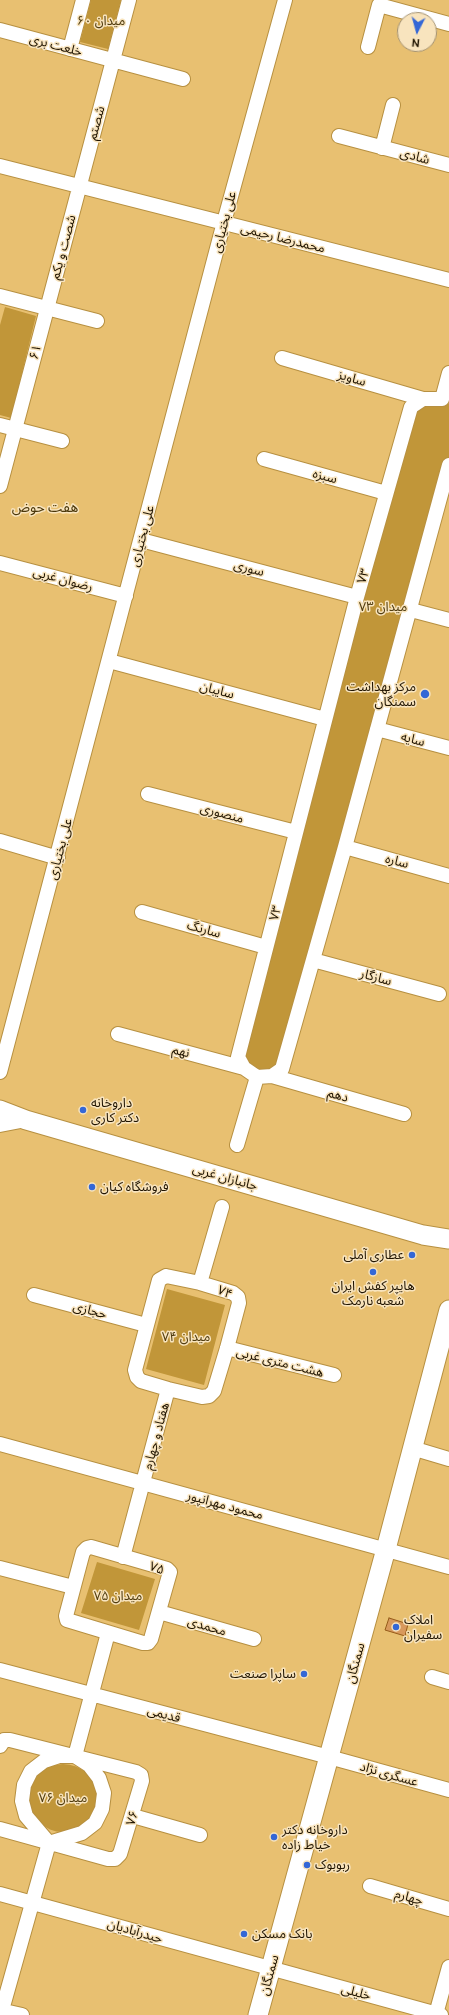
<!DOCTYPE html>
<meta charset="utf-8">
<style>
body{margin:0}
#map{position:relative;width:449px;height:2015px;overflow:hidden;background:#e8c071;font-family:Ubuntu,sans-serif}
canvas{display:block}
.north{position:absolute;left:397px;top:12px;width:40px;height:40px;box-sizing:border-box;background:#f8e4be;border:1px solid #a29172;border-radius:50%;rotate:186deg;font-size:11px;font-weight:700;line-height:16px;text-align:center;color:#201400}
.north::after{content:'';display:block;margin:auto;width:14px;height:18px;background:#3467d6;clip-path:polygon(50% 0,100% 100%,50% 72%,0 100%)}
</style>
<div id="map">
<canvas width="449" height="2015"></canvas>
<div class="north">N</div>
</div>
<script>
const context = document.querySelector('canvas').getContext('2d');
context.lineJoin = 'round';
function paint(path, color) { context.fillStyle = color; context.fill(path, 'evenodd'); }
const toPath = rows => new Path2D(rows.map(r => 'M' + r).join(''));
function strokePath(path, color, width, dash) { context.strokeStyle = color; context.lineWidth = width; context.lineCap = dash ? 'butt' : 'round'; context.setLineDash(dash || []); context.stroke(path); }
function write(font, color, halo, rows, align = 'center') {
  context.font = font + ' Ubuntu,"Noto Sans Arabic",sans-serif'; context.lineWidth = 3; context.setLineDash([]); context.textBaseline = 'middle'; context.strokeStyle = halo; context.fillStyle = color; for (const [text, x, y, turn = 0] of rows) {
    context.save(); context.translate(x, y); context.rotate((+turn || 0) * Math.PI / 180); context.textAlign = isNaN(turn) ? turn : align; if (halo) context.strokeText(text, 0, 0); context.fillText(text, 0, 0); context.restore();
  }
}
paint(toPath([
 [91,0,121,0,108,49,80,42],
 [5,307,36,316,11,418,0,415,0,325],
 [442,399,449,404,449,465,282,1069,257,1077,238,1057,411,407],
 [167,1289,225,1305,204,1385,146,1369],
 [97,1562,155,1579,139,1630,81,1613],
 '29 1798a34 34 0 1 1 68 0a34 34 0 1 1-68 0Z'
]), '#c19639');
const building = toPath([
 [389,1618,408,1624,405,1636,385,1630,389,1618]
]);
paint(building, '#d8995d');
strokePath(building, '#955b1a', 1);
const street = toPath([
 [0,30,183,79],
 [368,47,379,5,449,24],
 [70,49,83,0],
 [339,136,449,165],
 [382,148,393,105],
 [0,166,449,280],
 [0,296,97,321],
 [282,358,423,399],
 [442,399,423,399,411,407,357,597,238,1057,244,1068,257,1077,272,1076,282,1069,345,847,449,465],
 [442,399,449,373],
 [0,425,62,441],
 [264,459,386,493],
 [0,486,129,0],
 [141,540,357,597],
 [0,563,126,596],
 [411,610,449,620],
 [109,661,325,719],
 [377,729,449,748],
 [148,794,296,832],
 [0,841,58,858],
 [345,847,449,876],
 [142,912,266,947],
 [313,960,439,994],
 [118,1034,244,1068],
 [0,1072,224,222,285,0],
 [272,1076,404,1114],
 [0,1125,26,1120],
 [237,1145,257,1077],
 [166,1276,200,1283,233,1293,238,1297,239,1303,227,1348,214,1391,209,1396,202,1397,168,1389,141,1381,137,1377,135,1370,159,1280,166,1276],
 [200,1283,222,1207],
 [34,1295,146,1325],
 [227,1348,334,1375],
 [0,1444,449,1567],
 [412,1448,449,1459],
 [91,1547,167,1569,170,1572,151,1639,148,1643,143,1643,67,1620,66,1616,83,1552,87,1548,91,1547],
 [123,1557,168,1389],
 [0,1568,73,1587],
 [159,1612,254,1639],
 [0,1670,329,1757,449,1790],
 [432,1677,449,1682],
 [0,1746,4,1740,10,1740,136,1772,141,1775,142,1781,120,1854,115,1859,108,1859,0,1829],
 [59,1756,75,1756,89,1765,99,1778,104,1793,102,1809,95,1823,82,1833,49,1843,26,1816,22,1801,24,1785,31,1771,44,1761,59,1756],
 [75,1756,108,1633],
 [133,1816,200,1835],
 [370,1886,449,1909],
 [0,1894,441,2015],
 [0,2010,22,2015],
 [2,2010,49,1843],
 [436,2014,449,1967]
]);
const secondary = toPath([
 [0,1110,26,1120,423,1235,449,1239],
 [258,2015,386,1549,449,1310]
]);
strokePath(street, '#b79041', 16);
strokePath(secondary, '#b79041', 21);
strokePath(street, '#fff', 14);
strokePath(secondary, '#fff', 19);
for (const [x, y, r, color] of [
 [425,694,5,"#3467d6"],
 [83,1110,4,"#3467d6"],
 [92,1187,4,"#3467d6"],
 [412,1255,4,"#3467d6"],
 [373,1272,4,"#3467d6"],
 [396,1627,4,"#3467d6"],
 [304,1674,4,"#3467d6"],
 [274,1837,4,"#3467d6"],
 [307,1865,4,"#3467d6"],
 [244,1934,4,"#3467d6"]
]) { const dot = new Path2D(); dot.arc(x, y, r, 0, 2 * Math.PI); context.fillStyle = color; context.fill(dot); strokePath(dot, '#f8e4be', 1.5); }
write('13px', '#503c0f', '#f8e4be', [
 ["میدان ۶۰",101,21],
 ["میدان ۷۳",383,607],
 ["میدان ۷۴",186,1337],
 ["میدان ۷۵",118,1596],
 ["میدان ۷۶",63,1798]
]);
write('13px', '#201400', '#f8e4be', [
 ["خلعت بری",56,45,15],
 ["شصتم",96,123,-75],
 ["شادی",415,156,15],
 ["علی بختیاری",224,222,-75],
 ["محمدرضا رحیمی",283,238,14],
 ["شصت و یکم",63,247,-75],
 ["۶۱",35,352,-75],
 ["ساویز",352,378,16],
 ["سبزه",325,476,15],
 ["علی بختیاری",142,536,-75],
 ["سوری",249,568,15],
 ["۷۳",363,576,-74],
 ["رضوان غربی",63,579,15],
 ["سایبان",217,690,15],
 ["سایه",413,739,14],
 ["منصوری",222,813,15],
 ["علی بختیاری",60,849,-75],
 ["ساره",397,861,15],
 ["۷۳",275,913,-76],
 ["سارنگ",204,929,16],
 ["سازگار",376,977,15],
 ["نهم",181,1051,15],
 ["دهم",338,1095,16],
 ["جانبازان غربی",225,1177,16],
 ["۷۴",225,1292,23],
 ["حجازی",90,1310,15],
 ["هشت متری غربی",280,1362,14],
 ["هفتاد و چهارم",156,1436,-75],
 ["محمود مهرانپور",225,1505,15],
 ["۷۵",157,1568,20],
 ["محمدی",207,1626,16],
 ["سمنگان",355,1663,-75],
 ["قدیمی",164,1714,15],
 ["عسگری نژاد",389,1774,16],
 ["۷۶",132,1818,-73],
 ["چهارم",409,1897,16],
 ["حیدرآبادیان",135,1931,16],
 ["سمنگان",269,1975,-75],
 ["خلیلی",356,1992,15]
]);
write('13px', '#201400', '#f8e4be', [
 ["مرکز بهداشت",416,687,"right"],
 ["سمنگان",416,702,"right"],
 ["داروخانه",91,1103],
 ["دکتر کاری",91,1118],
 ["فروشگاه کیان",100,1187],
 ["عطاری آملی",404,1255,"right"],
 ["هایپر کفش ایران",373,1286,"center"],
 ["شعبه نارمک",373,1301,"center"],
 ["املاک",404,1620],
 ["سفیران",404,1635],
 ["ساپرا صنعت",296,1674,"right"],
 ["داروخانه دکتر",282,1830],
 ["خیاط زاده",282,1845],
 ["ربوبوک",315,1865],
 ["بانک مسکن",252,1934]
], 'left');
write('14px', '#4a370a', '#f8e4be', [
 ["هفت حوض",45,507]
]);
</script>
